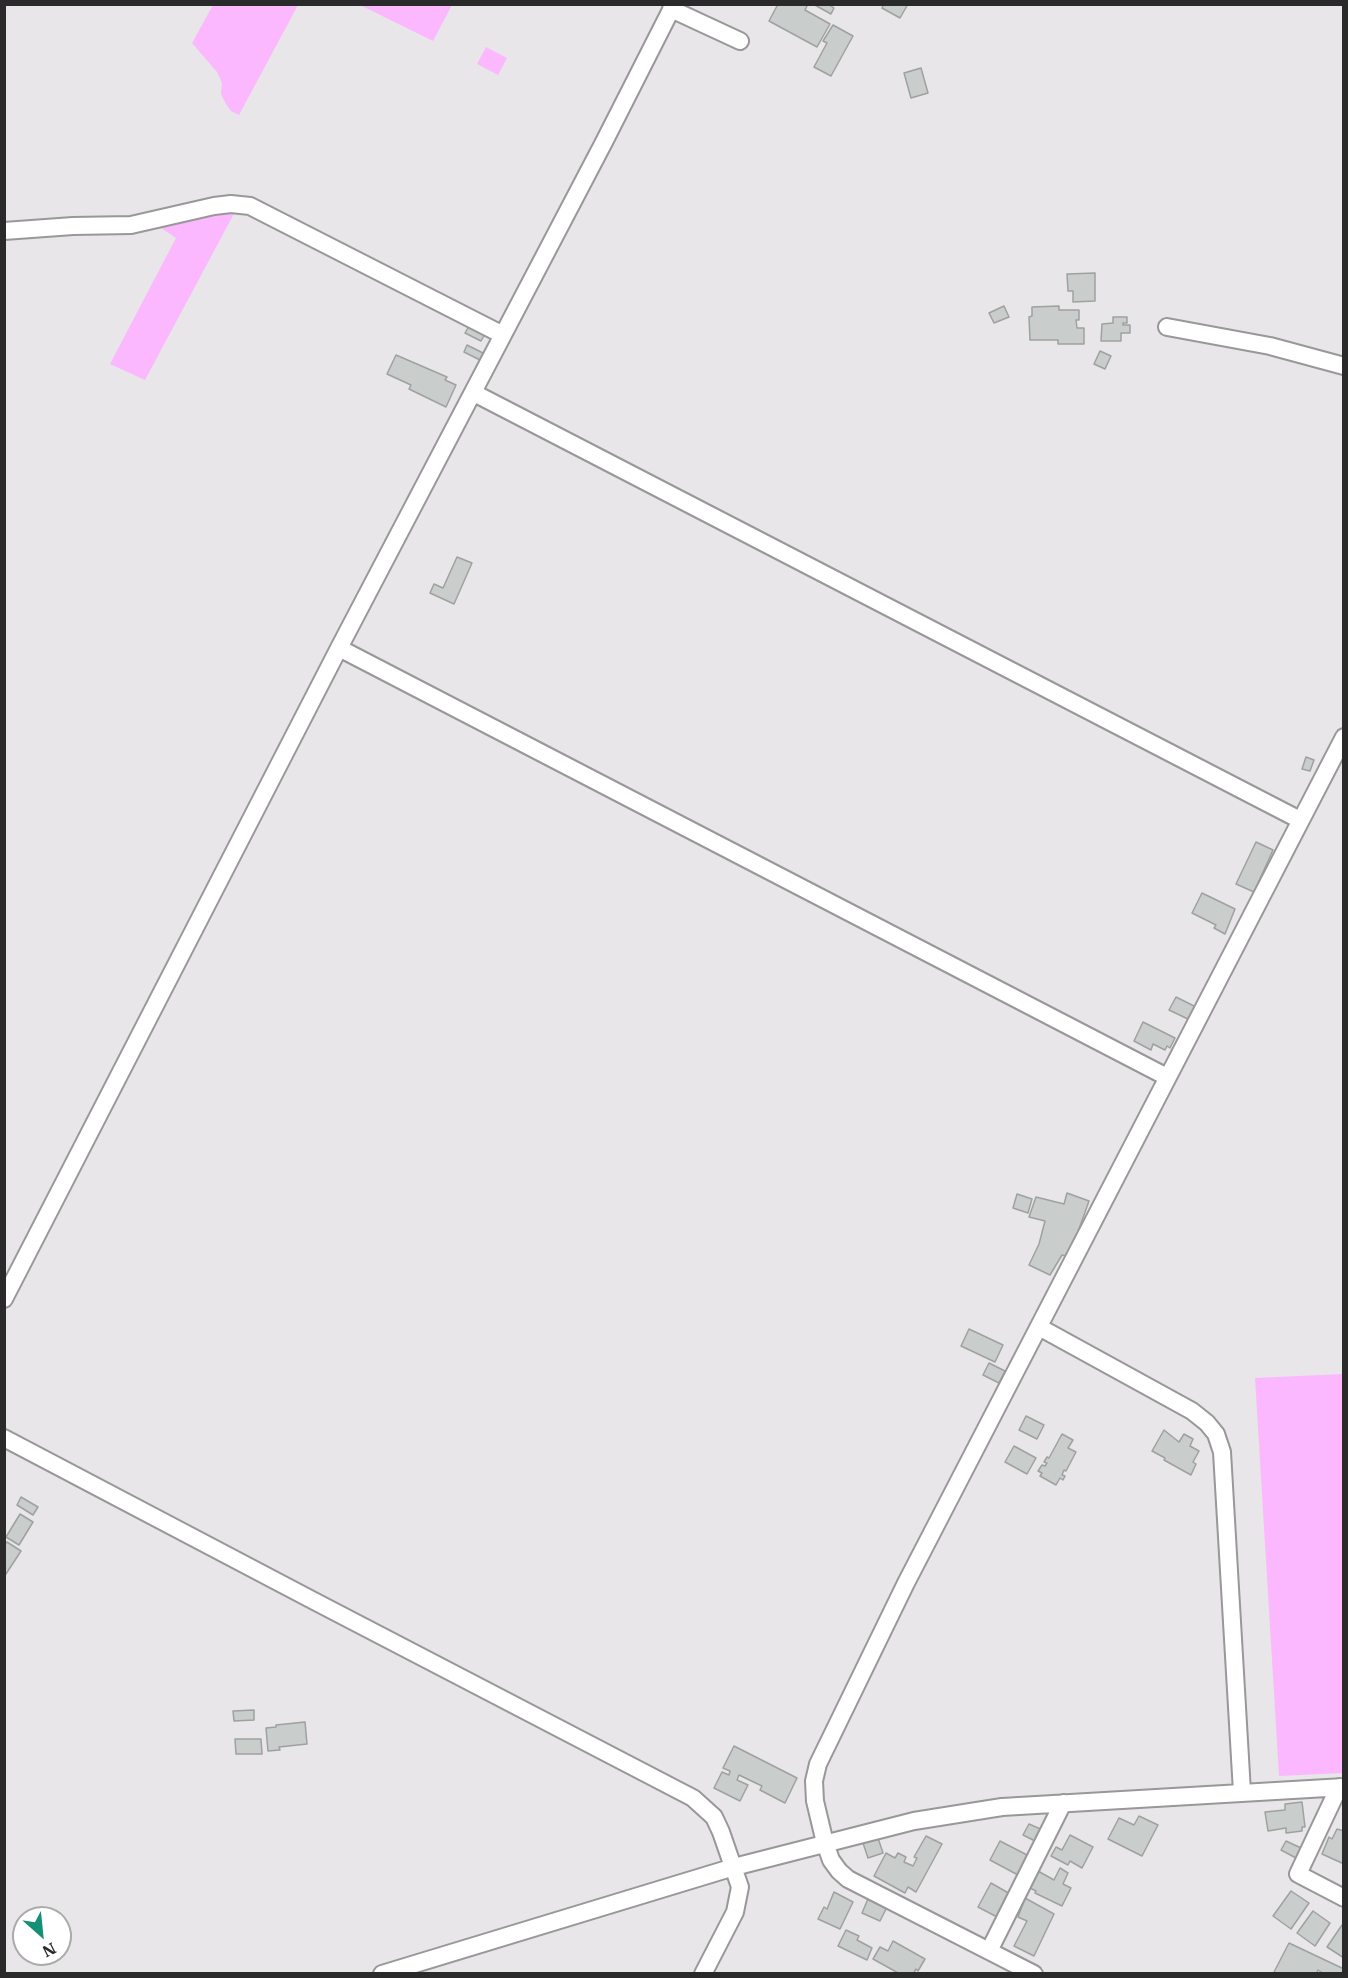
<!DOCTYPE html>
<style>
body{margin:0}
#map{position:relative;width:1348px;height:1978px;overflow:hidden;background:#e8e6e8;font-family:"IBM Plex Serif",serif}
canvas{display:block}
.frame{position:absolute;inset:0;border:6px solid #2b2a2b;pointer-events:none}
.north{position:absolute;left:12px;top:1906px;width:60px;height:60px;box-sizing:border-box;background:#fff;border:2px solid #aaa;border-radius:50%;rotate:153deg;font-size:16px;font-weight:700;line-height:24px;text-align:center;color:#2b2a2b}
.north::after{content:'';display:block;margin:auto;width:21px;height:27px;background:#169074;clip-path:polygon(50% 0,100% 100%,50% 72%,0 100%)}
</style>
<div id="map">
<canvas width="1348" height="1978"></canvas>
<div class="frame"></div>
<div class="north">N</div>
</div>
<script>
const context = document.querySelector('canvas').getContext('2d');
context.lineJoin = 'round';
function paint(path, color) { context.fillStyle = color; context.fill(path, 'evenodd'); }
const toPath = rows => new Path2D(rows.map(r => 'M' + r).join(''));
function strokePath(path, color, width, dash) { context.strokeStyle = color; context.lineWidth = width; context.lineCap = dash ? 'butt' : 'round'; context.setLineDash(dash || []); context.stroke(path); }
paint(toPath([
 [213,5,298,5,239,115,231,111,226,104,221,94,222,83,217,72,192,43],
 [360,5,452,5,433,41],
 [486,47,507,58,498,75,477,64],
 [236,210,145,380,110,364,176,238,161,228,208,213],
 [1343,1374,1343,1773,1279,1776,1255,1378]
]), '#fcb8fe');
const building = toPath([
 [778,4,808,4,805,10,830,24,817,47,769,21,778,4],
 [813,4,828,4,834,8,831,14,813,4],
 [884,4,908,4,900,18,882,8,884,4],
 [833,25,853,36,831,76,814,67,827,43,823,41,833,25],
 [921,68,928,93,911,98,904,73,921,68],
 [1095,273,1095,301,1073,302,1073,291,1068,291,1067,274,1095,273],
 [1004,306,1009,317,994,323,989,313,1004,306],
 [1059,306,1059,310,1079,310,1079,320,1076,320,1077,328,1084,328,1084,344,1058,344,1058,340,1030,340,1029,317,1032,316,1032,307,1059,306],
 [1113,317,1127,317,1127,323,1123,323,1123,325,1130,325,1130,333,1121,333,1121,341,1101,341,1102,324,1113,323,1113,317],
 [469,326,485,334,481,341,465,333,469,326],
 [467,345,483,353,480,360,464,352,467,345],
 [1100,351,1111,356,1105,369,1094,364,1100,351],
 [396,355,447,377,445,380,456,385,446,407,409,389,411,385,387,374,396,355],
 [457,557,472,563,454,604,430,593,434,584,443,588,457,557],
 [1306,757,1314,760,1310,771,1302,769,1306,757],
 [1256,842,1273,850,1254,892,1236,884,1256,842],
 [1202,893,1235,909,1225,934,1214,928,1216,925,1192,913,1202,893],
 [1176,997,1196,1007,1190,1020,1169,1010,1176,997],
 [1143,1022,1175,1038,1170,1048,1167,1046,1165,1050,1153,1044,1151,1050,1134,1041,1143,1022],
 [1067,1193,1089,1201,1069,1257,1062,1255,1050,1275,1029,1265,1039,1244,1045,1221,1029,1217,1036,1197,1064,1204,1067,1193],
 [1017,1194,1032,1199,1028,1213,1013,1208,1017,1194],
 [969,1329,1003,1345,995,1362,961,1346,969,1329],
 [989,1363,1005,1371,999,1383,983,1375,989,1363],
 [1026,1416,1044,1425,1037,1439,1019,1430,1026,1416],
 [1164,1430,1179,1442,1184,1434,1193,1439,1190,1446,1199,1451,1193,1462,1196,1464,1191,1475,1164,1460,1165,1458,1152,1451,1164,1430],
 [1062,1434,1073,1440,1068,1448,1076,1452,1066,1471,1064,1470,1062,1475,1065,1476,1063,1480,1060,1478,1056,1485,1040,1476,1042,1473,1038,1471,1042,1465,1045,1466,1047,1463,1044,1462,1047,1457,1049,1458,1062,1434],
 [1014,1446,1036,1458,1027,1474,1005,1462,1014,1446],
 [21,1497,38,1507,33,1515,17,1505,21,1497],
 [20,1514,33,1522,19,1545,6,1537,20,1514],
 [7,1542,21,1551,4,1577,4,1545,7,1542],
 [254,1710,254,1720,234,1721,233,1711,254,1710],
 [305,1722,307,1744,279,1747,280,1750,268,1751,266,1728,276,1727,276,1725,305,1722],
 [235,1739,261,1739,262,1754,236,1754,235,1739],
 [734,1746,797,1778,785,1803,760,1790,762,1786,739,1775,737,1780,748,1785,740,1801,714,1788,722,1772,729,1775,730,1771,723,1768,734,1746],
 [1302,1802,1305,1827,1302,1827,1302,1831,1286,1833,1286,1828,1268,1831,1265,1812,1285,1810,1285,1804,1302,1802],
 [1139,1816,1158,1825,1142,1856,1108,1839,1119,1818,1134,1825,1139,1816],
 [1029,1824,1045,1831,1039,1843,1023,1835,1029,1824],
 [1337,1829,1344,1831,1344,1864,1322,1854,1329,1837,1332,1839,1337,1829],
 [1070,1835,1093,1847,1082,1868,1070,1861,1068,1865,1051,1856,1056,1847,1062,1850,1070,1835],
 [926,1836,942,1844,916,1892,908,1887,905,1893,874,1876,886,1853,895,1858,898,1853,906,1857,904,1862,913,1866,917,1858,914,1857,926,1836],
 [878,1838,883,1853,868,1858,863,1843,878,1838],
 [1000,1841,1029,1856,1018,1875,990,1860,1000,1841],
 [1286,1841,1301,1848,1296,1858,1281,1850,1286,1841],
 [1060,1868,1068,1873,1063,1884,1071,1888,1062,1906,1035,1893,1036,1891,1030,1888,1038,1871,1054,1880,1060,1868],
 [991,1883,1012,1895,999,1918,978,1907,991,1883],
 [1291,1891,1309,1903,1291,1929,1273,1916,1291,1891],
 [834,1892,853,1902,840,1929,818,1919,824,1907,827,1909,834,1892],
 [1025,1898,1054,1914,1034,1956,1014,1946,1027,1921,1018,1917,1025,1898],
 [868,1899,887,1907,880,1921,862,1913,868,1899],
 [1313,1911,1330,1923,1315,1946,1297,1933,1313,1911],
 [1342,1925,1344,1926,1344,1958,1327,1947,1342,1925],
 [846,1930,859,1936,857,1940,872,1948,867,1960,838,1946,846,1930],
 [893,1941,925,1959,918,1971,916,1969,913,1974,900,1974,873,1959,880,1947,888,1951,893,1941],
 [1289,1943,1344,1969,1344,1974,1324,1974,1318,1970,1316,1974,1273,1974,1289,1943]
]);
paint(building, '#c9cdcc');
strokePath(building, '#9ea1a0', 1.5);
const minor = toPath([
 [671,9,740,41],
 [4,231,73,226,131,225,214,206,231,204,250,206,503,335],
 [1167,327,1270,346,1344,366],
 [474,393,1300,820],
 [339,648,1167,1077],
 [4,1299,339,648,604,142,674,4],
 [1039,1327,1192,1411,1207,1423,1216,1434,1222,1452,1242,1792],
 [4,1438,314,1601,693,1798,714,1817,721,1832,740,1887,735,1912,703,1974],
 [1339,1787,1298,1874,1344,1898],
 [989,1951,1063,1803],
 [382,1974,734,1867,914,1821,1002,1807,1344,1787],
 [1034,1974,848,1879,839,1871,831,1860,825,1843,815,1801,814,1781,818,1764,906,1583,1344,737]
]);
strokePath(minor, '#999799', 20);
strokePath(minor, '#fff', 16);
</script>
